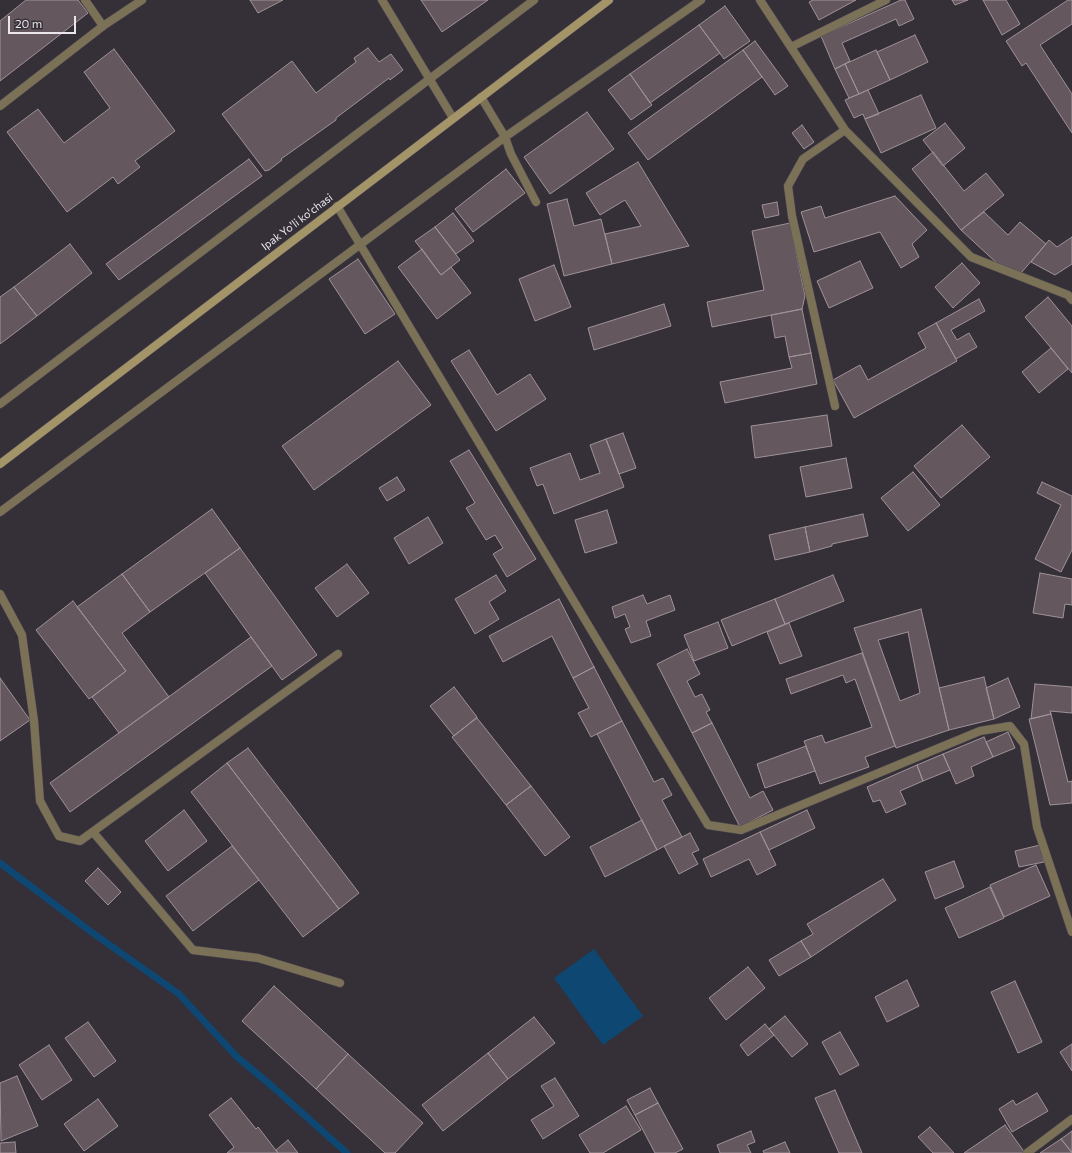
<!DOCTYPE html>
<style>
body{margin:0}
#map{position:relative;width:1072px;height:1153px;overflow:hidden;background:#352f38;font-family:Commissioner,sans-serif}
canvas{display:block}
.scale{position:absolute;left:8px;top:16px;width:68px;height:18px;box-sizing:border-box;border:2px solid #eae6ec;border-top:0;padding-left:5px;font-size:12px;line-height:14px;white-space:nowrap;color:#eae6ec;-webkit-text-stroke:3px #352f38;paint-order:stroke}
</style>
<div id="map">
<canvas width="1072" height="1153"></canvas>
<div class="scale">20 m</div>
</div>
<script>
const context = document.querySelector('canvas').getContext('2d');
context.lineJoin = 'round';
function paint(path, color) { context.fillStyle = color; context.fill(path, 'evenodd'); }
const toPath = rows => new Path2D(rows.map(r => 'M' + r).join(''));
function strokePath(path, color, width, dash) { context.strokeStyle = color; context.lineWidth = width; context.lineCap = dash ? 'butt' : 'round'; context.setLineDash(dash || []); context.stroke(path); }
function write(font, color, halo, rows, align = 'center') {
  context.font = font + ' Commissioner,sans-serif'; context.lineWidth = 3; context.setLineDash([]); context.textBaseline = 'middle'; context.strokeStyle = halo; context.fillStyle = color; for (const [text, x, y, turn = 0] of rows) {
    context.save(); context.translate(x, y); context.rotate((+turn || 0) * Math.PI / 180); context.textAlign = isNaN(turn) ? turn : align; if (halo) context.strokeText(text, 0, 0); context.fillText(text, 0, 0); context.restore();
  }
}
paint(toPath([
 [594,949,643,1016,603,1045,554,978]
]), '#0f4773');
strokePath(toPath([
 [0,863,90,931,179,994,236,1056,273,1087,347,1153]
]), '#0f4773', 7);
const building = toPath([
 [26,0,78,0,88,13,0,81,0,21,26,0],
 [250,0,283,0,258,13,250,0],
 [421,0,488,0,442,32,421,0],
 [813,0,856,0,819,20,809,2,813,0],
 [901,0,905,0,914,19,899,26,896,19,842,43,850,61,835,69,821,36,901,0],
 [952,0,968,0,955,5,952,0],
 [983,0,1006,0,1020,24,1002,35,983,0],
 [1068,0,1072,0,1072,24,1040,45,1072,94,1072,133,1026,63,1022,66,1006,41,1068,0],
 [725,6,750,41,724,59,699,25,725,6],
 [699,25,720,53,650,103,630,74,699,25],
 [915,35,928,62,890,80,877,52,915,35],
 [755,41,788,86,775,95,743,50,755,41],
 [368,48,379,62,391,54,403,70,390,80,389,78,336,118,336,120,281,159,282,160,269,170,265,171,222,114,292,61,316,93,356,62,354,58,368,48],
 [114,49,175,131,135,161,140,167,118,184,113,177,67,212,7,132,38,109,64,143,110,108,84,72,114,49],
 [743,50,762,77,648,160,628,133,743,50],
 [876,50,890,80,859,94,845,64,876,50],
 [845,64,859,94,849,98,835,69,845,64],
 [630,74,652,105,631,120,608,90,630,74],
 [868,90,879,114,865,119,863,114,854,118,845,100,868,90],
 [921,95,936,128,881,153,865,119,921,95],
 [587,112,614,149,550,194,524,157,587,112],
 [945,123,965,148,943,166,923,140,945,123],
 [802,125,814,142,804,149,792,133,802,125],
 [933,152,964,191,986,173,1004,195,961,230,912,169,933,152],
 [249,159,262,176,119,280,106,264,249,159],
 [638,162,689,246,612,264,605,234,641,226,625,200,600,215,586,193,638,162],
 [506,169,525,193,473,232,455,209,506,169],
 [895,196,927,230,912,244,919,257,901,268,880,232,814,252,801,212,821,206,825,218,895,196],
 [567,199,574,226,601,219,612,264,564,276,547,204,567,199],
 [777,202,779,215,765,218,762,205,777,202],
 [984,212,1008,235,1020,222,1046,244,1021,273,1000,266,961,230,984,212],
 [453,213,474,241,456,254,435,227,453,213],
 [790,223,805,296,802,309,712,327,707,302,764,290,752,231,790,223],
 [435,227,460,260,441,275,415,241,435,227],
 [1072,237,1072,264,1055,275,1031,262,1049,240,1057,247,1072,237],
 [70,244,92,273,37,316,14,287,70,244],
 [422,249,441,275,451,267,471,293,437,319,398,267,422,249],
 [358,259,395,314,365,334,329,279,358,259],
 [860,261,873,288,829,308,817,281,860,261],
 [962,263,980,283,953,308,935,287,962,263],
 [554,265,571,307,535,321,519,279,554,265],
 [14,287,37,316,0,344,0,297,14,287],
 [1048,297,1072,326,1072,373,1025,317,1048,297],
 [979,299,985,311,951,330,957,340,969,333,977,347,956,359,936,323,979,299],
 [664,304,671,326,594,350,588,328,664,304],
 [802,309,811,353,789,357,785,336,775,338,771,315,802,309],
 [936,323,957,361,854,418,833,380,860,365,868,380,926,348,918,333,936,323],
 [1051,348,1068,369,1039,393,1022,372,1051,348],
 [469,350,497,395,530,374,546,399,496,431,451,361,469,350],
 [811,353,817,384,725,403,720,382,792,368,789,357,811,353],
 [398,361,431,405,314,490,282,446,398,361],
 [827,415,832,446,755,458,751,426,827,415],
 [962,425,990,457,941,498,914,466,962,425],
 [623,433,636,468,619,474,606,439,623,433],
 [606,439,624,487,554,514,543,484,537,486,530,468,570,453,580,480,600,473,590,445,606,439],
 [469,450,536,559,507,577,493,554,503,548,495,535,486,540,466,508,475,503,450,461,469,450],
 [846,458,852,488,806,497,800,467,846,458],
 [913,472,940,505,908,531,881,498,913,472],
 [397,477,405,490,387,501,379,488,397,477],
 [1042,482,1072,496,1072,550,1061,572,1035,559,1061,505,1037,493,1042,482],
 [212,509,240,548,150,612,122,574,212,509],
 [607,510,617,543,585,553,575,520,607,510],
 [863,514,868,536,832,544,832,546,810,552,805,527,863,514],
 [428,517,443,543,409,564,394,538,428,517],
 [805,527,810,552,775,560,769,535,805,527],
 [240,548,317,655,282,680,205,573,240,548],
 [347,564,369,593,337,617,315,588,347,564],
 [1040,573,1072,579,1072,605,1065,604,1063,618,1033,613,1040,573],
 [122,574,150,612,122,633,169,697,119,733,92,697,126,671,77,607,122,574],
 [496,575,506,591,489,602,499,619,475,634,455,599,496,575],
 [833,575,844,601,785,624,775,599,833,575],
 [643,595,647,604,670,595,675,610,646,621,651,636,631,643,625,629,630,627,625,614,615,618,612,607,643,595],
 [559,599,594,667,573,678,552,636,503,662,489,636,559,599],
 [775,599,785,624,732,646,721,620,775,599],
 [73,601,126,671,89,699,36,630,73,601],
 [921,609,949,730,896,748,854,628,921,609],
 [908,632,920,693,900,701,878,640,908,632],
 [718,622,728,648,694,661,684,635,718,622],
 [789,623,802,656,780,664,767,632,789,623],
 [251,637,272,666,70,812,50,783,251,637],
 [687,649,700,674,687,681,695,697,702,694,710,710,706,712,712,723,692,733,657,664,687,649],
 [862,653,895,746,865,757,869,767,820,784,804,741,822,735,825,743,872,727,855,679,846,683,843,675,791,694,786,679,862,653],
 [594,667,622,721,591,737,578,713,589,708,573,678,594,667],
 [984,677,994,719,949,730,939,688,984,677],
 [0,678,30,720,0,741,0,678],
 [1008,678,1020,707,994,719,986,688,1008,678],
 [1035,684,1072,687,1072,713,1050,711,1051,714,1031,719,1035,684],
 [454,687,477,717,454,736,430,706,454,687],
 [1051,714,1068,782,1072,781,1072,803,1050,805,1029,719,1051,714],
 [477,718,531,786,506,805,452,737,477,718],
 [622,721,654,782,663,778,672,795,662,800,682,837,657,850,597,734,622,721],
 [712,723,750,798,763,791,773,810,740,827,692,733,712,723],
 [1008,732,1015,748,993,757,986,742,1008,732],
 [984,737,993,757,971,767,974,776,956,784,943,754,984,737],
 [806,746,815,771,765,788,757,764,806,746],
 [248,748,359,893,339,909,227,763,248,748],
 [943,754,950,770,923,781,917,765,943,754],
 [227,763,339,909,303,937,191,792,227,763],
 [917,765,923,781,900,791,906,804,886,813,880,800,873,802,867,787,917,765],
 [531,786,570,837,545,856,506,805,531,786],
 [184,810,207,841,168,871,145,841,184,810],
 [807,810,815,828,769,850,760,832,807,810],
 [642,820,657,850,605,877,590,847,642,820],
 [760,832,776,865,757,875,749,859,711,877,703,859,760,832],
 [690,833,699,850,692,853,698,864,679,874,664,846,690,833],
 [1040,845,1044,862,1019,867,1015,851,1040,845],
 [232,846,259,880,193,931,166,896,232,846],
 [954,861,964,887,935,899,925,872,954,861],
 [1036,865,1050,896,1004,917,990,885,1036,865],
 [98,868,121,892,108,905,85,881,98,868],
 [883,879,896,900,811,957,801,941,813,934,807,924,883,879],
 [990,887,1004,918,959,938,945,908,990,887],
 [801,941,811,957,779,976,769,960,801,941],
 [748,967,765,988,726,1020,709,998,748,967],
 [907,980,919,1006,887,1022,875,997,907,980],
 [1015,981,1042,1042,1018,1053,991,992,1015,981],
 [274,986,348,1054,316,1089,242,1021,274,986],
 [785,1016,808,1044,792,1057,769,1029,785,1016],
 [534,1017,555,1043,508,1079,488,1053,534,1017],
 [88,1022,116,1061,94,1077,65,1038,88,1022],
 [765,1024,774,1035,748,1056,740,1045,765,1024],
 [840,1032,859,1065,840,1075,822,1042,840,1032],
 [1072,1044,1072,1071,1060,1052,1072,1044],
 [49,1045,72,1080,42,1100,19,1065,49,1045],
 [488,1053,508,1079,443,1131,422,1105,488,1053],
 [348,1054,423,1123,395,1153,385,1153,316,1089,348,1054],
 [17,1076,38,1126,1,1141,0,1083,17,1076],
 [555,1078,579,1116,543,1139,531,1120,554,1106,541,1086,555,1078],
 [650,1088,658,1103,635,1115,627,1100,650,1088],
 [835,1090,862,1153,839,1153,815,1098,835,1090],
 [1037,1093,1048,1111,1012,1132,999,1109,1013,1100,1016,1105,1037,1093],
 [231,1098,256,1129,258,1127,278,1153,227,1153,234,1147,209,1115,231,1098],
 [98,1099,118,1126,84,1151,64,1124,98,1099],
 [658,1103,683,1149,675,1153,655,1153,635,1115,658,1103],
 [626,1106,641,1130,603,1153,590,1153,579,1135,626,1106],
 [1005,1125,1025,1153,964,1153,1005,1125],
 [930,1127,954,1153,933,1153,918,1137,930,1127],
 [751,1131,755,1142,747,1145,751,1153,720,1153,717,1145,751,1131],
 [1072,1131,1072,1152,1061,1139,1072,1131],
 [1061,1139,1072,1153,1040,1153,1061,1139],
 [288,1140,298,1153,278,1153,276,1150,288,1140],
 [15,1142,16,1153,0,1153,0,1143,15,1142],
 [785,1142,790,1153,764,1153,763,1151,785,1142]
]);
paint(building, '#64585e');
strokePath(building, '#9f9298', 1);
const lane = toPath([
 [85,0,103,26],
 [481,97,505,137,511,154,536,202],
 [0,404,534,0],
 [0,512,505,137,701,0],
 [0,594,22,635,34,721,40,801,59,836,80,841,338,654],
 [93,832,193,950,258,958,340,983]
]);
const street = toPath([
 [382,0,453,118],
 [760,0,845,130,971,257,1068,295,1072,300],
 [791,47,886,0],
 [0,106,103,26,142,0],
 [337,206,708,825,741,830,980,731,1010,726,1024,744,1037,827,1072,932],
 [835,406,792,216,788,186,803,159,845,130],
 [1027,1153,1072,1119]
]);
const secondary = toPath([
 [0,464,609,0]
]);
strokePath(lane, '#524c55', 9);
strokePath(street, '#524c55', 9);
strokePath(secondary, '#524c55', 9);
strokePath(lane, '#7b7156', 8);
strokePath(street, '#7b7156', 8);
strokePath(secondary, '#a49568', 8);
write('11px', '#eae6ec', '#352f38', [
 ["Ipak Yo'li ko'chasi",297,222,-37]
]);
</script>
